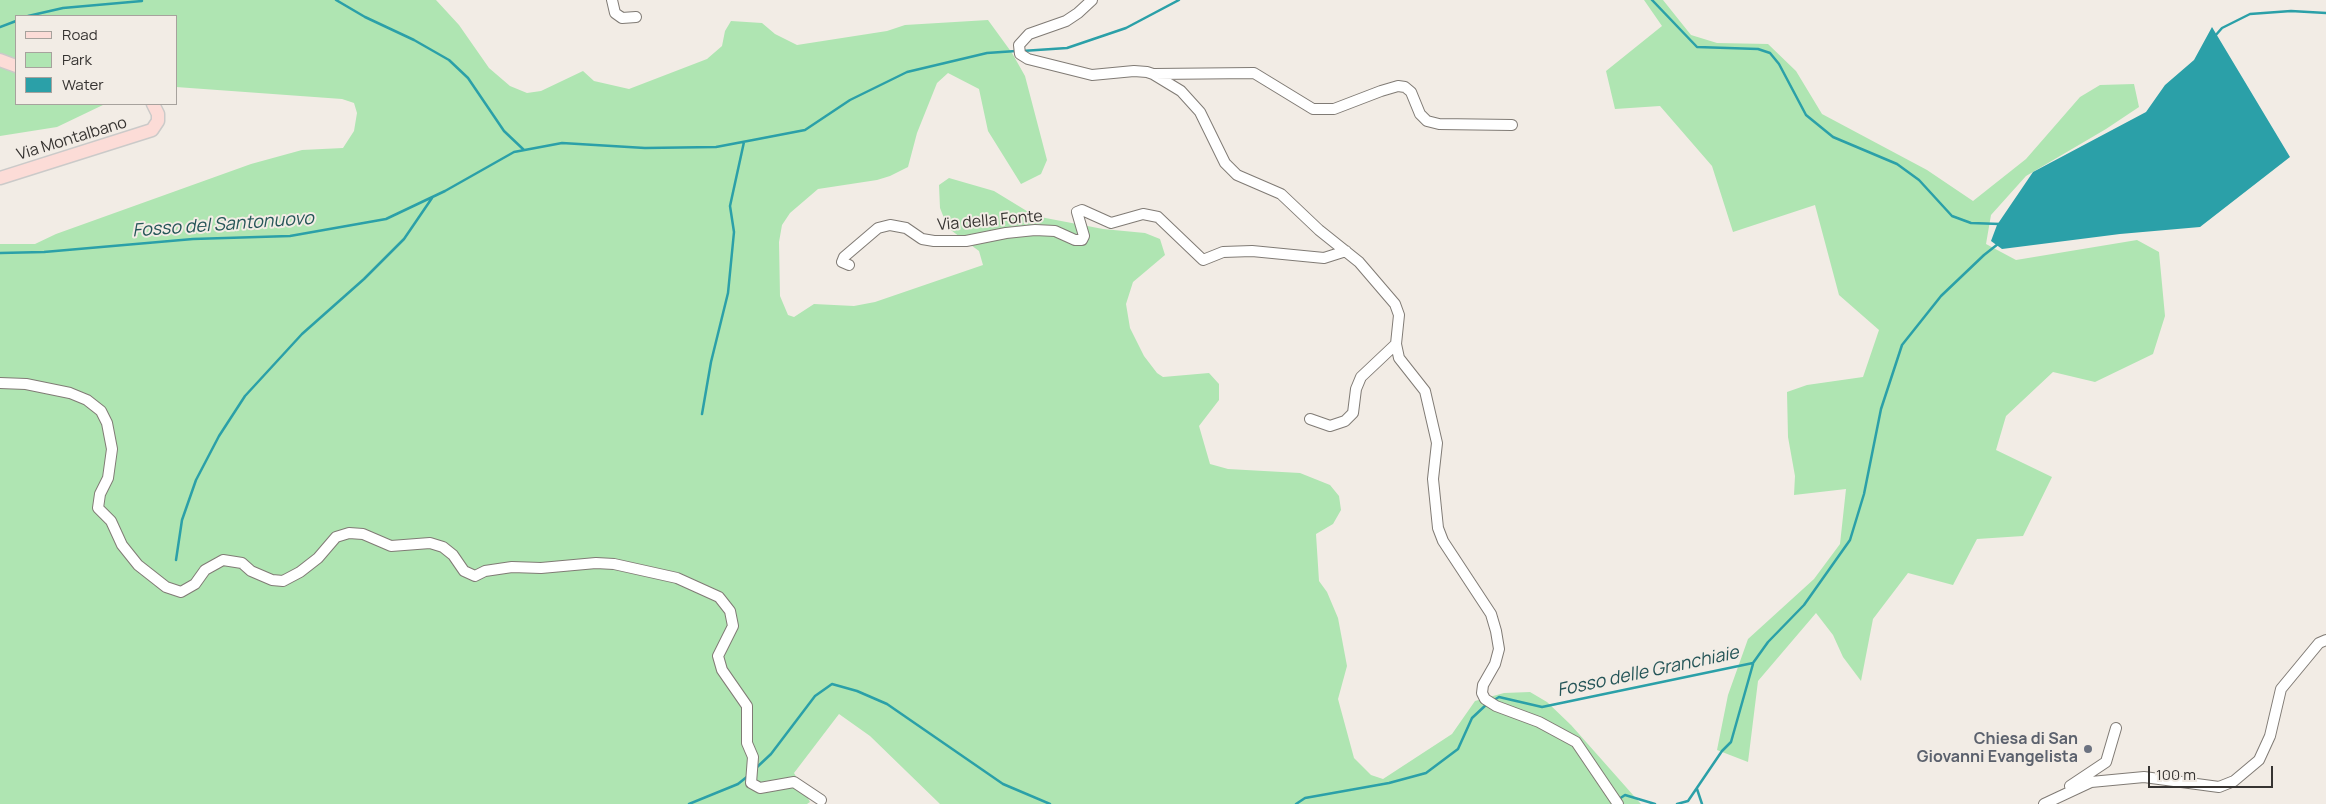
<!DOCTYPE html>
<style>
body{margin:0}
#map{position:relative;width:2326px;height:804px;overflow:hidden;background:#f2ece5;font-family:Manrope,sans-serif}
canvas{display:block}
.legend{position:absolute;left:15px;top:15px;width:162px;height:90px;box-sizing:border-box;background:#f2ece5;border:1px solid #a7a29d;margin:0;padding:6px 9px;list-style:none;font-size:15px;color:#363331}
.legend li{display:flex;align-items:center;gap:10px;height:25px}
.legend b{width:25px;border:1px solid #a7a29d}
.scale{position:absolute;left:2148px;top:766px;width:125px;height:22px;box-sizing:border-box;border:2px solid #363331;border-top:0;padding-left:6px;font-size:15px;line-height:18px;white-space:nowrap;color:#363331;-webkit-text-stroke:4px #f2ece5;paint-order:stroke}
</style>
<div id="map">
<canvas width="2326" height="804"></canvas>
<ul class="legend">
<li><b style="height:6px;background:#fcdcd7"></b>Road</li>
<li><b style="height:14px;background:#afe5b2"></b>Park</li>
<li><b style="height:14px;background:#2ba0a8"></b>Water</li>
</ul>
<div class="scale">100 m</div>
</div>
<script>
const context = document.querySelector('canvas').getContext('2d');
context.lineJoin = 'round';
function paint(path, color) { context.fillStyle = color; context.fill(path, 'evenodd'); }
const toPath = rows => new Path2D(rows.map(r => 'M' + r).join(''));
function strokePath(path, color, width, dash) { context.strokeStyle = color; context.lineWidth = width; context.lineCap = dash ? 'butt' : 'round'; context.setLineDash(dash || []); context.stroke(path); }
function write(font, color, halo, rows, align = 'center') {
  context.font = font + ' Manrope,sans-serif'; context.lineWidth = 4; context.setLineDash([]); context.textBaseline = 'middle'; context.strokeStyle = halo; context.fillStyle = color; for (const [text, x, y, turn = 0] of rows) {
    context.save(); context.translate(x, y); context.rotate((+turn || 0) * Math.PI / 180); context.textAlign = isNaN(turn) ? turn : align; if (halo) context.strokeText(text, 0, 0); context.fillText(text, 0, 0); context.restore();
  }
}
paint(toPath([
 [0,0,436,0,459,25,489,68,510,86,527,93,541,91,583,71,594,81,629,89,707,59,722,46,725,31,731,21,762,23,775,34,797,45,887,31,905,25,988,20,1012,53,1025,76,1047,160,1041,174,1021,184,988,131,979,89,948,73,937,83,917,133,908,167,890,176,877,180,818,189,790,213,782,225,779,242,780,296,788,315,794,317,814,304,854,306,875,302,983,265,979,251,948,228,940,208,939,185,949,178,994,191,1035,216,1103,229,1145,233,1160,239,1165,255,1133,282,1126,304,1130,328,1144,356,1157,373,1163,377,1209,373,1219,384,1219,400,1199,426,1210,464,1228,469,1300,473,1330,485,1339,496,1341,510,1333,524,1316,534,1319,581,1327,592,1338,618,1347,666,1338,699,1354,758,1371,775,1383,779,1452,734,1475,701,1504,693,1530,692,1547,702,1571,725,1641,804,940,804,870,736,839,714,794,773,810,802,807,804,0,804,0,244,35,244,56,234,251,164,302,150,343,148,354,131,357,113,354,103,342,99,176,87,176,16,16,16,16,104,105,104,57,127,0,136],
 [1644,0,1663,0,1691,35,1717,43,1768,44,1796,71,1822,114,1927,170,1973,201,2026,159,2080,97,2100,85,2134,84,2139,107,2106,129,2026,176,1991,215,1986,244,2016,260,2137,240,2159,252,2165,316,2153,354,2095,382,2053,372,2006,416,1996,450,2052,477,2023,536,1977,539,1953,585,1908,573,1873,619,1861,681,1843,657,1833,635,1816,613,1758,681,1748,762,1717,750,1728,695,1748,639,1814,579,1840,544,1846,489,1794,495,1795,476,1788,437,1787,392,1807,385,1863,377,1879,330,1839,295,1815,205,1733,232,1712,166,1660,106,1615,109,1606,71,1662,26]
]), '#afe5b2');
paint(toPath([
 [2212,27,2290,157,2200,227,2120,234,2002,249,1991,241,1997,225,2033,172,2146,112,2165,85,2194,60]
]), '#2ba0a8');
strokePath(toPath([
 [336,0,365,17,414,40,449,60,468,78,504,131,524,150],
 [1652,0,1697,47,1758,49,1770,53,1779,64,1806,115,1833,137,1897,164,1919,180,1952,216,1971,223,2000,224],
 [28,16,63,8,142,1],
 [0,27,16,21],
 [2215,36,2222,28,2250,14,2291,11,2326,13],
 [1022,51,1067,48,1126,28,1179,0],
 [0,253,44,252,193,239,290,236,386,219,445,191,514,152,562,143,645,148,716,147,753,140,805,130,850,100,907,72,987,53,1016,51],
 [702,414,711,362,728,293,734,232,730,206,744,142],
 [176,560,182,520,196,480,219,436,245,396,302,334,364,279,404,239,432,198],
 [1494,700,1499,697,1542,707,1753,663,1768,642,1804,605,1850,540,1864,494,1881,409,1902,345,1941,296,1984,255,1998,244],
 [755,769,771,754,815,696,832,684,857,691,887,704,1003,784,1050,804],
 [1697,789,1702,804],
 [1619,799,1625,795,1655,804],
 [689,804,738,784,748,776],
 [1296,804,1305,798,1389,783,1426,773,1458,749,1472,718,1487,704],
 [1677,804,1688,801,1722,751,1731,742,1753,664]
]), '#2ba0a8', 2.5);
const minor = toPath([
 [612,0,615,13,622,18,636,17],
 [1092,0,1078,13,1066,21,1029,34,1019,45,1020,54,1028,59,1092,75,1134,71,1147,72,1153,74,1181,91,1200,112,1225,163,1237,175,1281,194,1319,230,1359,262,1395,304,1399,315,1396,344,1399,358,1425,391,1437,443,1433,479,1438,528,1443,541,1491,614,1496,631,1499,649,1495,664,1483,685,1482,693,1485,699,1496,706,1539,722,1576,742,1618,804],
 [1154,74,1254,73,1313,109,1334,109,1381,91,1398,86,1405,87,1411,92,1420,114,1427,121,1439,124,1512,125],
 [849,265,842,262,844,257,878,228,890,225,906,228,922,239,934,241,966,241,1006,233,1035,230,1055,231,1075,240,1082,240,1084,236,1077,212,1082,210,1111,223,1143,214,1158,217,1203,260,1223,252,1252,251,1324,258,1346,251],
 [0,383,26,384,70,393,87,400,101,411,107,423,112,449,108,478,100,494,98,508,111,521,122,545,138,565,166,587,181,592,195,584,205,570,223,560,242,563,251,571,272,580,283,581,300,572,318,558,336,537,349,533,363,534,391,546,430,543,443,547,453,555,464,571,475,576,485,571,512,567,541,568,596,563,614,564,677,578,719,597,730,611,733,626,718,656,722,670,747,706,747,743,753,757,751,783,760,788,794,782,821,800],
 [1310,419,1330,426,1345,421,1353,413,1356,389,1361,377,1396,344],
 [2070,786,2106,762,2116,728],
 [2044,804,2091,782,2144,777,2219,787,2234,781,2259,760,2270,736,2281,689,2319,643,2326,640]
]);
const major = toPath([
 [0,60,16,66],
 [0,178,152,130,158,121,158,114,153,104]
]);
strokePath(minor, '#807b75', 12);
strokePath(major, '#cbcac9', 15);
strokePath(minor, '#fff', 10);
strokePath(major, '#fcdcd7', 12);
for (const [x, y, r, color] of [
 [2088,749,5,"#6b7280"]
]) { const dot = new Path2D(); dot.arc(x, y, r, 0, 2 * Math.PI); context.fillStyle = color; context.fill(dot); strokePath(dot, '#f2ece5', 2); }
write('16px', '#363331', '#f2ece5', [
 ["Via Montalbano",72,139,-17],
 ["Via della Fonte",990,221,-5]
]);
write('bold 16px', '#5b616d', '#f2ece5', [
 ["Chiesa di San",2078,740],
 ["Giovanni Evangelista",2078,758]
], 'right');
write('italic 18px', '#255558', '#f2ece5', [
 ["Fosso del Santonuovo",223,225,-4],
 ["Fosso delle Granchiaie",1648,672,-12]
]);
</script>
